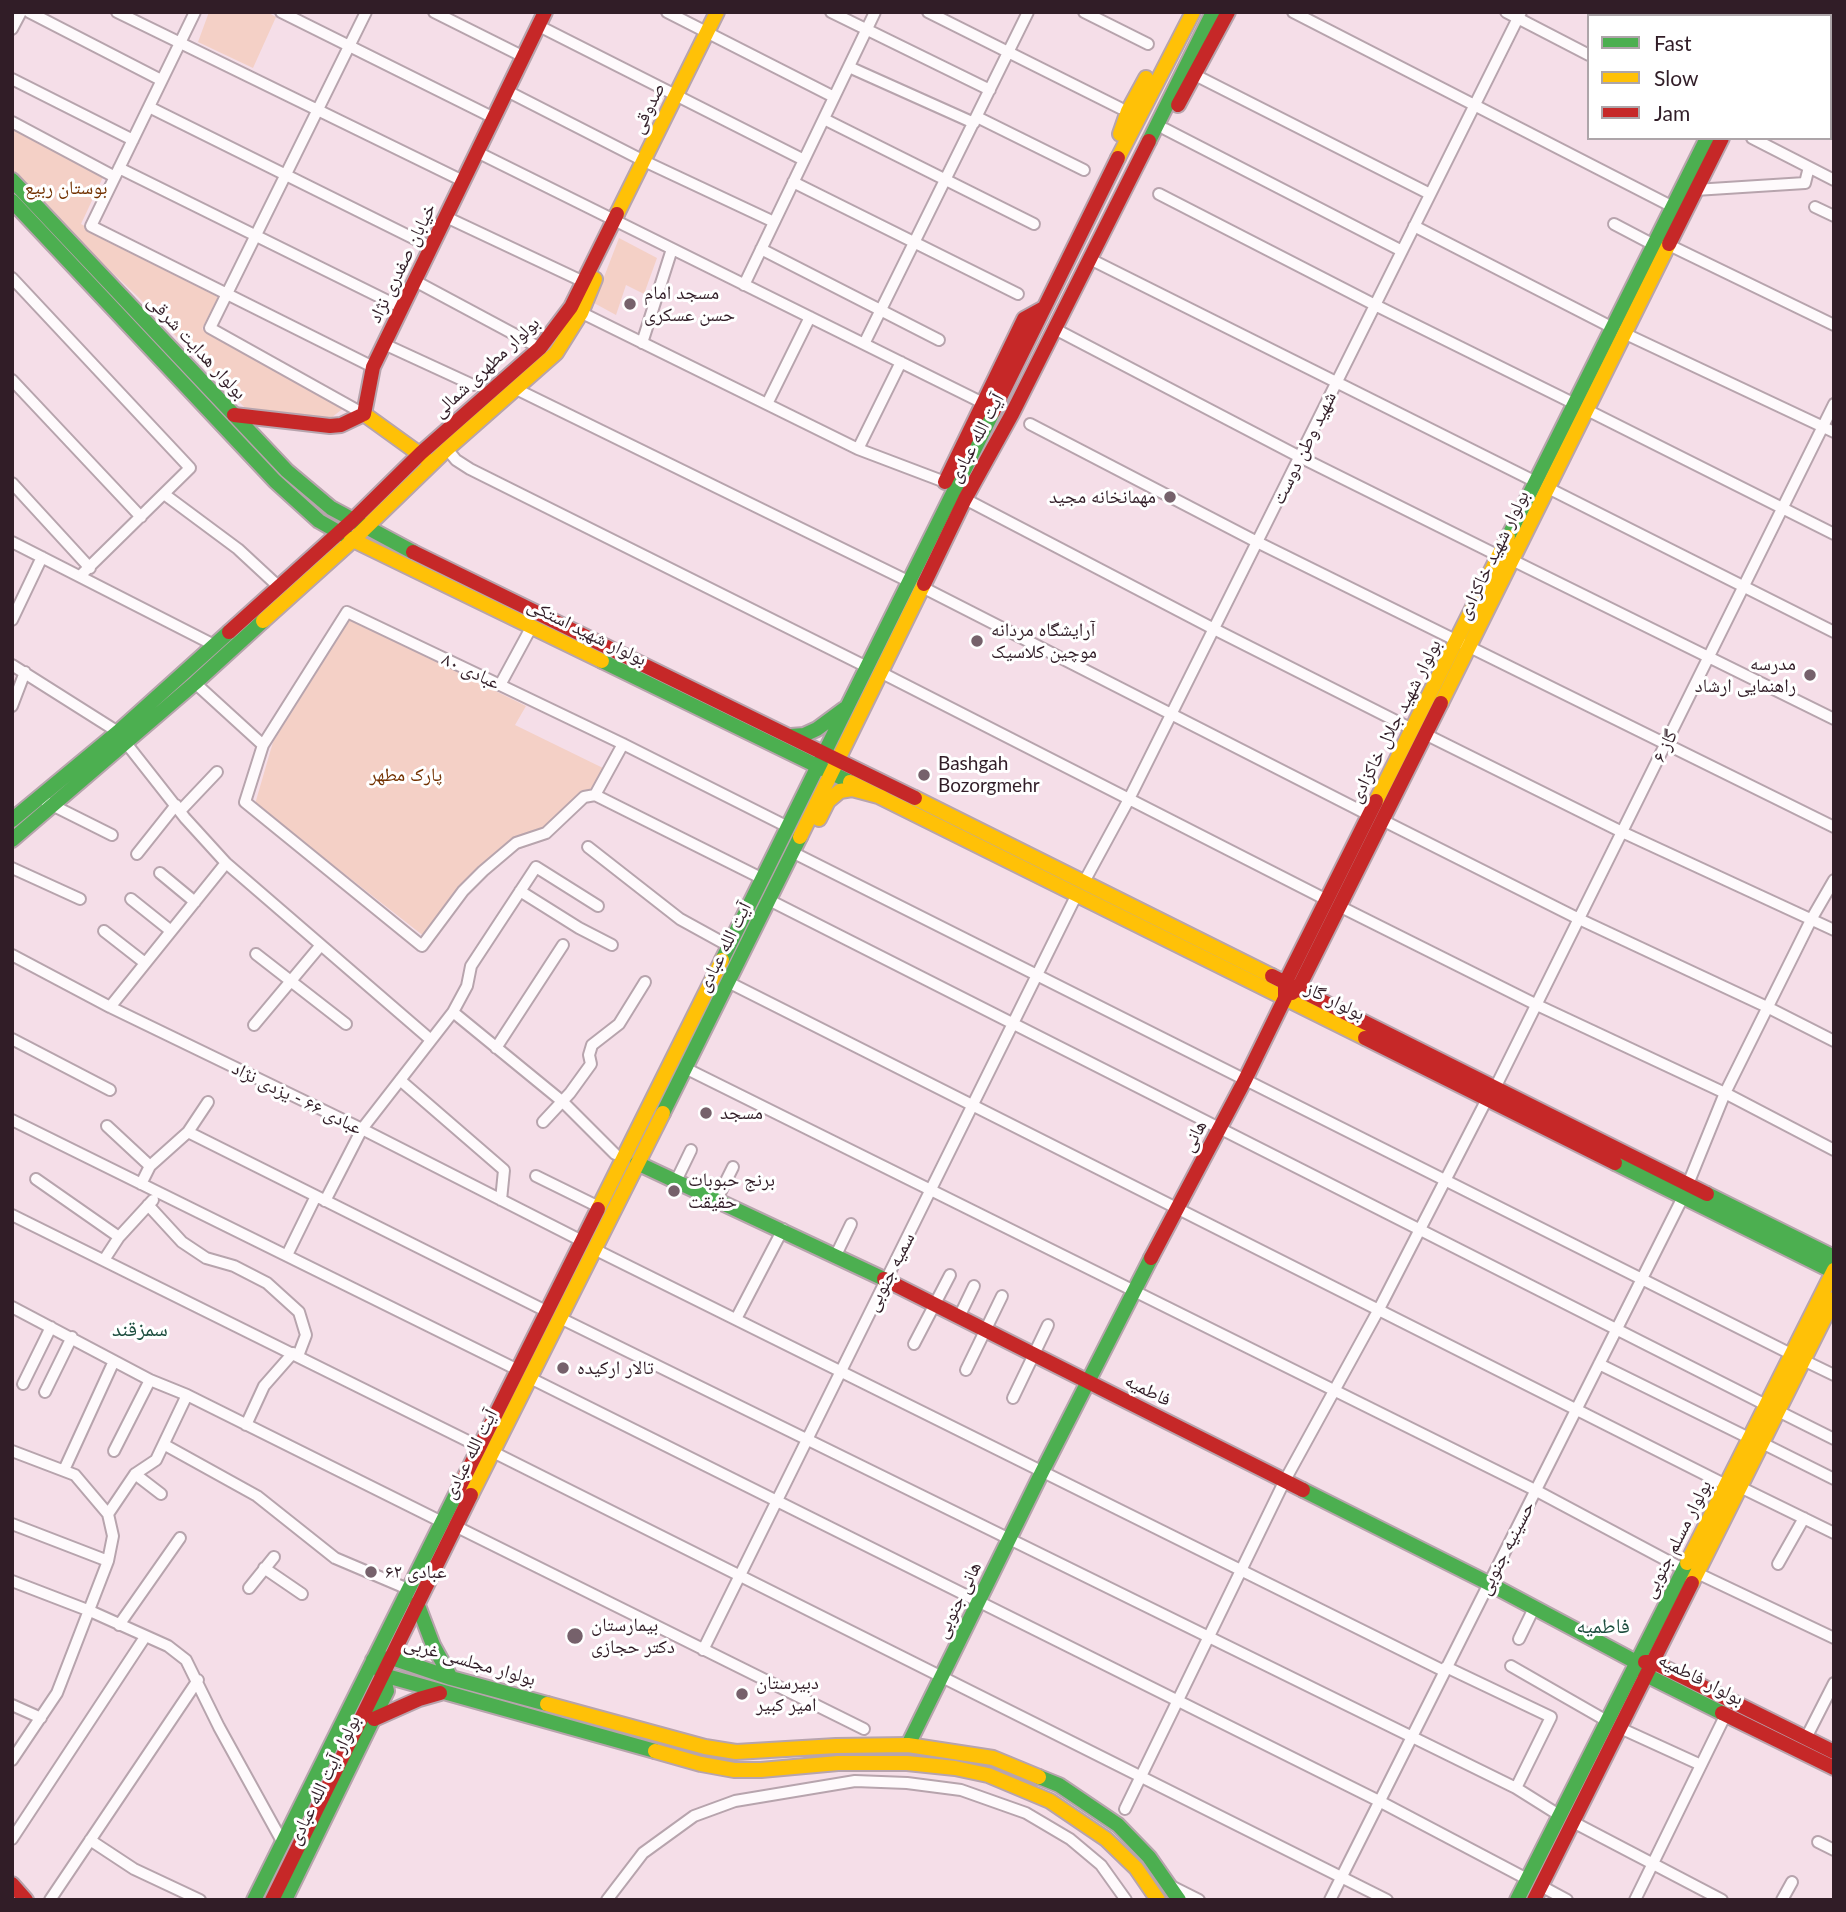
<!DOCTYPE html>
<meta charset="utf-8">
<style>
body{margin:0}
#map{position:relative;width:1846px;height:1912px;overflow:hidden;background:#f5dee8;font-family:Lato,sans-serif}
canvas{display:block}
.frame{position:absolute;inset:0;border:14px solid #311d27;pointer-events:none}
.legend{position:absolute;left:1587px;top:14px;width:245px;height:126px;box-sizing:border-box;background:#fff;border:2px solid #ada5a9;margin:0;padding:9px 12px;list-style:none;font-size:21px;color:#311d27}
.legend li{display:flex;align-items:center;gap:14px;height:35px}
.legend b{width:35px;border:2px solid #ada5a9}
</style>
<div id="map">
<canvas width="1846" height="1912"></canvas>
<div class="frame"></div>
<ul class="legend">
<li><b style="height:9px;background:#4caf50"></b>Fast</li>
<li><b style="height:9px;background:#ffc107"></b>Slow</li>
<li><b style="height:9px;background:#c62828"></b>Jam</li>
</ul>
</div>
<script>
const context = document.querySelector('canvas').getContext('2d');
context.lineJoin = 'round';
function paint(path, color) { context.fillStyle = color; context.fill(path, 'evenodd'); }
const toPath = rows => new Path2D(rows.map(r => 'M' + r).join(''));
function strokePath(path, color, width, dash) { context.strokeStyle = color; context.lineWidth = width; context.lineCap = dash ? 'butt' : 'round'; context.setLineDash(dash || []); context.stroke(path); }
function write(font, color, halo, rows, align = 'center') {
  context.font = font + ' Lato,"Noto Naskh Arabic",sans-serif'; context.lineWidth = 6; context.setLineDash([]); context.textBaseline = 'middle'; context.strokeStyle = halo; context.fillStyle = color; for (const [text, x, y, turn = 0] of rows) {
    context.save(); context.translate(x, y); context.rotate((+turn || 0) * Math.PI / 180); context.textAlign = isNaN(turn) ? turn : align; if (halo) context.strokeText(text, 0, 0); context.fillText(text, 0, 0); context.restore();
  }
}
paint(toPath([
 [209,12,267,12,276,17,253,68,198,42],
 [12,128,104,175,81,224,218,297,202,329,345,407,327,421,245,408,138,297,56,219,12,171],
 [619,238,657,258,644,294,626,285,616,315,594,303],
 [350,619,526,706,515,725,605,769,596,787,581,793,547,827,517,838,425,937,255,804,273,742]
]), '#f4d0c6');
const street = toPath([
 [29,12,161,80],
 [117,12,463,181],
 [195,12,91,226,373,367],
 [281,12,494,118],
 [434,12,524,57],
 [667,12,834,97],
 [831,12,990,90],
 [928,12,1120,108],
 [1084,12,1148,44],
 [1293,12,1673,207],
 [1506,12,1589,55],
 [1709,12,1715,16],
 [539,26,804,160],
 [12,29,21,12],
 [849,67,974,123],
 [1195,75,1430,194],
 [12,79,133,140],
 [1830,86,1834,88],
 [507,91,644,161,774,222],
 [149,107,431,247],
 [977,117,1084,170],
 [824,119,1034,224],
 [12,122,115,177],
 [1165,129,1402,251],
 [1752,138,1834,180],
 [477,152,983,403],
 [119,168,402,308],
 [793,182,1018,294],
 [1695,190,1805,183,1809,167],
 [1159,194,1375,305,1575,404],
 [1815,207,1834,216],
 [446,217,584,282],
 [1614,224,1654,245],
 [1414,226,1613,328,1834,432],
 [1669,245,1834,325],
 [761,249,939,340],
 [1090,259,1536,482],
 [12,278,190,468,80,576],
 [415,281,540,348],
 [744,285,875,12],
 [576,310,858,449,945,482,951,480],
 [1055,329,1300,457,1499,556],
 [642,343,672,249],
 [384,344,473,385],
 [864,344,1028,12],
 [12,380,141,517],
 [514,388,910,582],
 [767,404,810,317],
 [1587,410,1834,534],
 [364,414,210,328,366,12],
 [1030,424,1257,542,1834,827],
 [447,449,456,460,470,469,867,667],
 [858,449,901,362],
 [12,483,90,568],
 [1548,488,1834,632],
 [164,494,238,549,279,587],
 [965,499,1214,629,1412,729],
 [12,542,214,645],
 [1512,560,1834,719],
 [922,587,1369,815],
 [12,620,42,557],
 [12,665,118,732],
 [880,672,1327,900],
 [195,683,263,745],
 [500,685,532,626],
 [12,706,25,672],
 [1425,734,1622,832,1834,930],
 [126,743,185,818,226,863,431,1040],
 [623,744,595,795,584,797,546,833,516,843,483,871,463,891,422,946,245,802,263,745,347,612,500,685,623,744,788,827],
 [595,795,763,879],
 [46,802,112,835],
 [180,811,217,772],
 [1382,820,1579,919,1767,1007,1834,1041],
 [588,847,680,919,729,946],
 [792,852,1791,1354],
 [137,854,176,805],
 [12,868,80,899],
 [160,873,195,902],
 [1084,882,1128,801,1521,12],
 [520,891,579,928,612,945],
 [131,899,171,931],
 [769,900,1766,1405],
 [1339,906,1537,1005,1725,1093,1834,1150],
 [104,931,145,963],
 [256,954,346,1024],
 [12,955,110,1007,362,1129,582,1241],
 [728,982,1726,1485],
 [110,1007,226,863],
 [453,1012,563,1102,615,1154],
 [254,1025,321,945],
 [12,1039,110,1090],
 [496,1048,563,945],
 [685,1068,1535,1490,1683,1569],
 [400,1080,504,1170,501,1200],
 [1495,1088,1834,404],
 [12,1120,518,1370],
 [543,1122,570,1093,591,1064,589,1055,592,1045,619,1024,645,982],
 [107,1126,150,1166],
 [188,1132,546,1311],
 [536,1176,599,1207],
 [36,1179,119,1237],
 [676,1181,691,1150],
 [141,1184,150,1166,188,1132,208,1102],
 [1688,1184,1725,1093,1812,918,1834,880],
 [717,1199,733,1167],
 [325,1201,362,1129,453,1012,467,986,471,966,536,867,598,906],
 [148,1205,182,1242,206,1258,234,1266,267,1283,299,1312,306,1335,298,1356],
 [12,1215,480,1447],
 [594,1249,1444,1671],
 [287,1255,316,1196],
 [836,1255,851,1224],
 [104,1260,119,1237,153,1200],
 [12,1307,150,1380,187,1395,442,1522],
 [959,1317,974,1286],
 [560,1318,1516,1788,1559,1815],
 [736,1319,783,1229],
 [914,1344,950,1275],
 [1803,1360,1834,1375],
 [1599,1364,1749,1438],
 [966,1370,1002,1296],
 [530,1378,1379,1801,1527,1879],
 [23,1384,51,1327],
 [45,1392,72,1337],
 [1013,1398,1048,1325],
 [1778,1411,1834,1439],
 [246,1425,264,1386,293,1353],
 [1762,1443,1834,1479],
 [165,1445,257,1496,335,1558,408,1589],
 [12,1451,75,1475,108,1514,113,1536,108,1561,57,1693,12,1760],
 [114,1451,150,1380],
 [493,1452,1387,1900],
 [64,1470,114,1361],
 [135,1474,161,1494],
 [1740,1487,1834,1533],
 [108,1514,135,1474,156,1460,187,1395],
 [12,1524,108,1561],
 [455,1526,864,1729],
 [1778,1564,1804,1518],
 [264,1568,302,1594],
 [1697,1573,1834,1638],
 [12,1581,90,1611,168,1646,186,1660,219,1727,283,1843],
 [249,1588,274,1557],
 [119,1625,180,1538],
 [1519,1639,1534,1608],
 [703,1650,1077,894],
 [1511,1666,1607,1721],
 [1446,1667,1551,1717,1516,1788],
 [12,1705,41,1718],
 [1620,1728,1701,1765],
 [1806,1738,1834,1683],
 [1125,1809,1284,1482,1379,1309,1487,1099],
 [1573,1822,1722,1900],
 [12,1839,145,1637],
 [90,1840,134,1869,200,1900],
 [1818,1842,1834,1850],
 [1171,1886,1199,1900],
 [1541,1886,1567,1900],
 [50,1900,198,1680],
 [607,1900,643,1853,694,1816,735,1801,855,1781,907,1783,961,1790,1026,1813,1070,1839,1101,1865,1126,1900],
 [1330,1900,1683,1197],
 [1635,1900,1726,1714],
 [1782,1900,1792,1882]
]);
const fast = toPath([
 [1149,141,1213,12],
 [12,180,287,471,331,508,413,552],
 [12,201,275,481,319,521,351,539],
 [1508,537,1707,138],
 [602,661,850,782],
 [791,736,804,735,817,729,844,709],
 [12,820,118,732,229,632],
 [12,840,195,683,263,621],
 [722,960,993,412],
 [663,1113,800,837],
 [637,1163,884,1279],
 [1615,1163,1834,1272],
 [1707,1194,1834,1257],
 [1303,1490,1488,1583,1636,1662,1646,1675,1722,1713],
 [417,1603,433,1645,451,1678],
 [547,1704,451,1678,392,1658,373,1660,383,1675,655,1751],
 [908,1745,1042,1472,1151,1258],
 [1039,1777,1059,1785,1118,1825,1149,1857,1179,1900],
 [254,1900,458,1490],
 [285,1900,387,1691,383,1675],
 [1517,1900,1687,1563]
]);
const slow = toPath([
 [1120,134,1128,111,1146,78],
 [1118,158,1193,12],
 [617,214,717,12],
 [364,414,425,458],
 [351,539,602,661],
 [263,621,353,540,447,449,556,353,581,313,595,279],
 [1441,703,1669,244],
 [850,782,1365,1038],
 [915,798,1272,976],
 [1376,801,1508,537],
 [819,819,828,801,840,791,852,789,882,797],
 [800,837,924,584],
 [598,1209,722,960],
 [471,1495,663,1113],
 [1687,1563,1834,1270],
 [1692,1583,1834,1299],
 [547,1704,705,1747,736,1752,836,1746,908,1745,993,1758,1039,1777],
 [655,1751,701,1764,734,1770,761,1770,838,1763,907,1763,955,1768,988,1775,1050,1801,1106,1839,1136,1868,1158,1900]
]);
const jam = toPath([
 [1178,105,1228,12],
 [1669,244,1722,138],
 [993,412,1118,158],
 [364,414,373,367,545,12],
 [234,415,330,426,341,425,364,414],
 [945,482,1024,319,1044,308],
 [413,552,915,798],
 [924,584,965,499,1012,414,1149,141],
 [229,632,353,520,421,453,540,348,571,307,617,214],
 [1272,976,1707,1194],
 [1292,993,1298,989,1441,703],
 [1365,1038,1615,1163],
 [1151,1258,1245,1080,1285,998,1285,983,1376,801],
 [884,1279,1303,1490],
 [458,1490,598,1209],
 [1645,1662,1653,1662,1834,1752],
 [1722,1713,1834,1768],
 [374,1719,419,1699,440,1693],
 [12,1884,26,1900],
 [272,1900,471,1495],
 [1534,1900,1692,1583]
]);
strokePath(street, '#b7a4ad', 14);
strokePath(fast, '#b7a4ad', 18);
strokePath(slow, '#b7a4ad', 18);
strokePath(jam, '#b7a4ad', 18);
strokePath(street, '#fefafc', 10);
strokePath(fast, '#4caf50', 14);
strokePath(slow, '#ffc107', 14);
strokePath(jam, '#c62828', 14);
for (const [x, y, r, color] of [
 [630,304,7,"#76616b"],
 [1170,497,7,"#76616b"],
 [977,641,7,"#76616b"],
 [1810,675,7,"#76616b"],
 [924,775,7,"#76616b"],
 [706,1113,7,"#76616b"],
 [674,1191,7,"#76616b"],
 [563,1368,7,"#76616b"],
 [371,1572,7,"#76616b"],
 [575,1636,9,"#76616b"],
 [742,1694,7,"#76616b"]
]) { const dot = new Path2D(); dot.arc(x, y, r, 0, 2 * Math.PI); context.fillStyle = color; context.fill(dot); strokePath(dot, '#fff', 2.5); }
write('19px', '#311d27', '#fff', [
 ["صدوقی",648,108,-64],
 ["خیابان صفدری نژاد",402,263,-64],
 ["بولوار هدایت شرقی",197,347,47],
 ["بولوار مطهری شمالی",486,367,-43],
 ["آیت الله عبادی",976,438,-62],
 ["شهید وطن دوست",1304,448,-64],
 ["بولوار شهید خاکزادی",1493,555,-64],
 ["بولوار شهید استکی",587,632,26],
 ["عبادی ۸۰",471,671,25],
 ["بولوار شهید جلال خاکزادی",1395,721,-63],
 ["گاز ۶",1665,746,-64],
 ["آیت الله عبادی",724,947,-63],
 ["بولوار گاز",1335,1001,26],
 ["عبادی ۶۶ - یزدی نژاد",297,1098,26],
 ["هانی",1194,1136,-62],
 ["سمیه جنوبی",890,1272,-63],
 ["فاطمیه",1148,1390,27],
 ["آیت الله عبادی",470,1454,-63],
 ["بولوار مسلم جنوبی",1677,1539,-63],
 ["حسینیه جنوبی",1506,1548,-63],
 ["هانی جنوبی",958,1600,-64],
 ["بولوار مجلسی غربی",470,1661,16],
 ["بولوار فاطمیه",1701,1679,27],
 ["بولوار آیت الله عبادی",324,1780,-64]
]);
write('19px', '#723100', '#fff', [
 ["بوستان ربیع",66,188],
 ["پارک مطهر",406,775]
]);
write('19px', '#311d27', '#fff', [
 ["مسجد امام",644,293],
 ["حسن عسکری",644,315],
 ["مهمانخانه مجید",1156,497,"right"],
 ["آرایشگاه مردانه",991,630],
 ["موچین کلاسیک",991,652],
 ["مدرسه",1796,664,"right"],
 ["راهنمایی ارشاد",1796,686,"right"],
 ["Bashgah",938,764],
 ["Bozorgmehr",938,786],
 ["مسجد",720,1113],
 ["برنج حبوبات",688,1180],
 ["حقیقت",688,1202],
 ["تالار ارکیده",577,1368],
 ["عبادی ۶۲",385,1572],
 ["بیمارستان",591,1625],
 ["دکتر حجازی",591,1647],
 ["دبیرستان",756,1683],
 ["امیر کبیر",756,1705]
], 'left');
write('21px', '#1b4c3d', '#fff', [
 ["سمزقند",140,1329],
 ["فاطمیه",1603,1626]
]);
</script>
